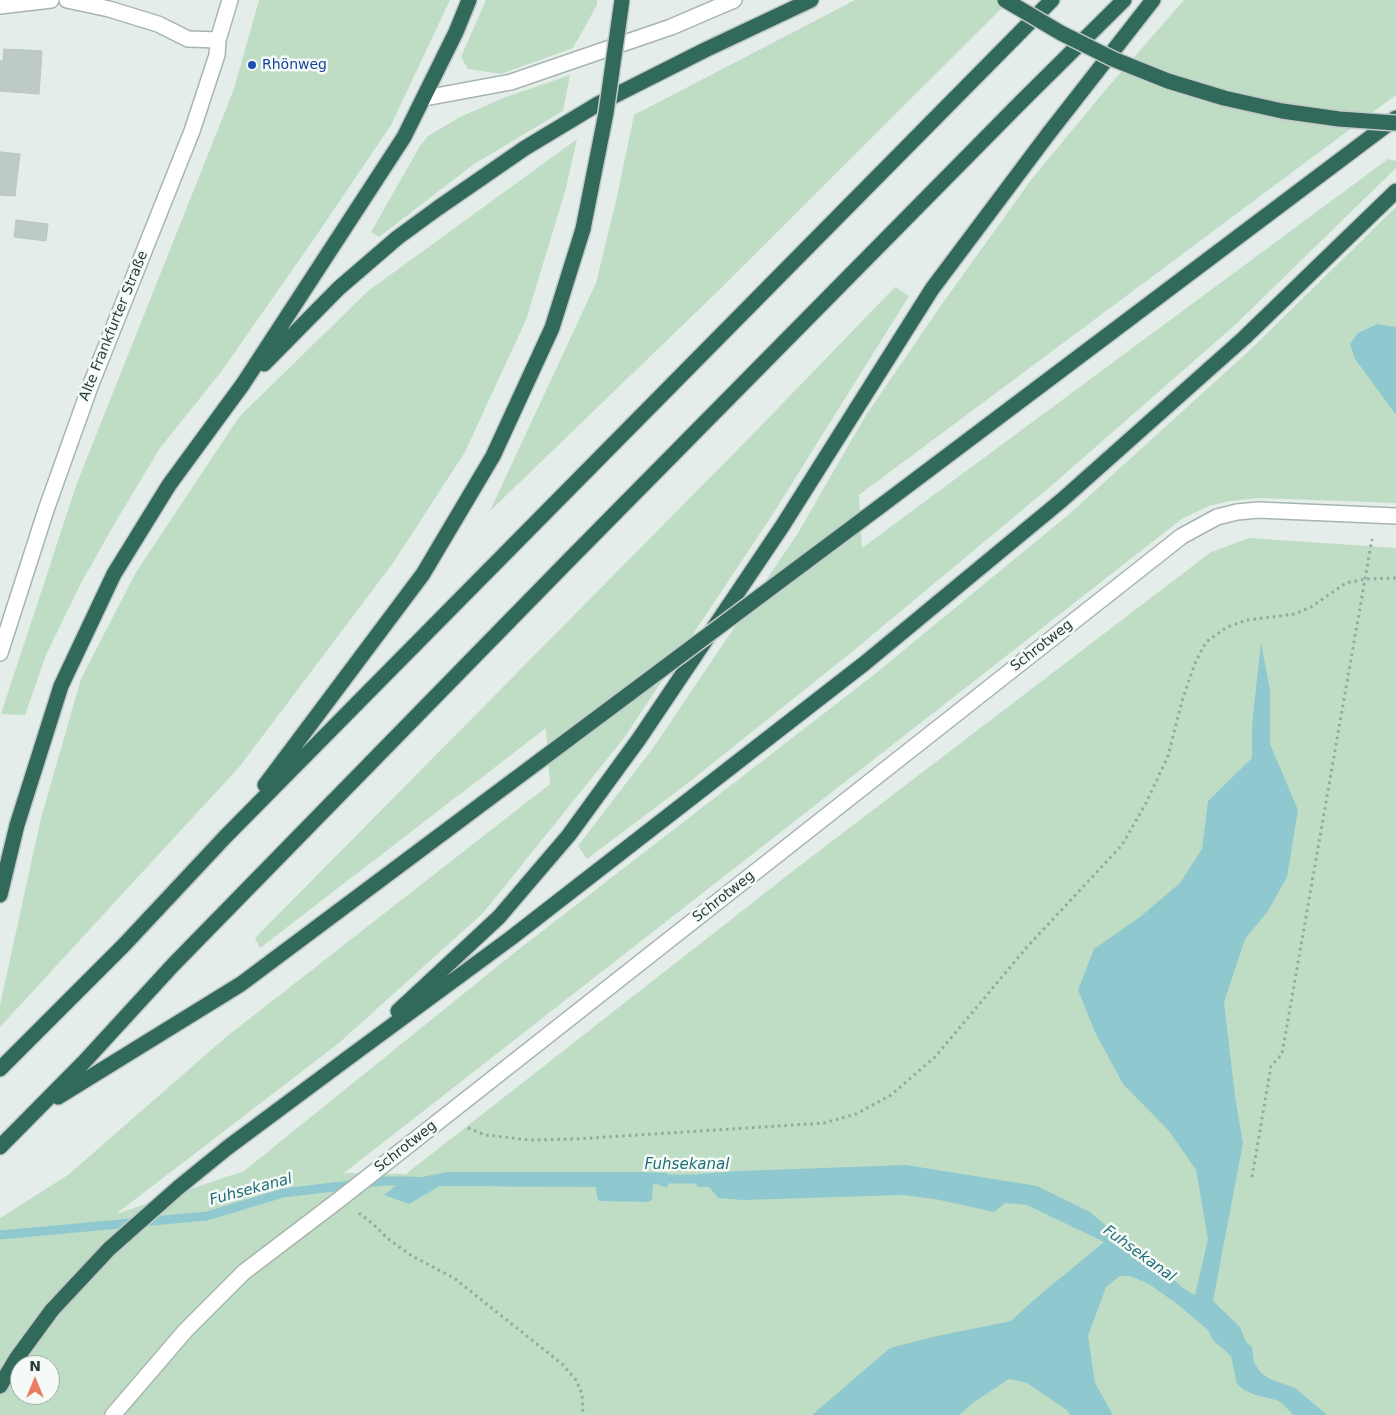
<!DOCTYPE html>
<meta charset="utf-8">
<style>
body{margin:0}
#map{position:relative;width:1396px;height:1415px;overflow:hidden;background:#e4ede9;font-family:"DejaVu Sans",sans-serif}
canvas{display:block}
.north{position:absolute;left:10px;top:1355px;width:50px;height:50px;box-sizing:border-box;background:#f5faf7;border:1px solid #a1afaa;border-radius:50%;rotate:0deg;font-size:14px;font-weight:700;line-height:20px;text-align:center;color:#243e36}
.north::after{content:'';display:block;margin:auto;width:18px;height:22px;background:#eb7d64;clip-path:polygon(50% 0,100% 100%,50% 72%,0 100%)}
</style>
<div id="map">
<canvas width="1396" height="1415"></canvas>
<div class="north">N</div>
</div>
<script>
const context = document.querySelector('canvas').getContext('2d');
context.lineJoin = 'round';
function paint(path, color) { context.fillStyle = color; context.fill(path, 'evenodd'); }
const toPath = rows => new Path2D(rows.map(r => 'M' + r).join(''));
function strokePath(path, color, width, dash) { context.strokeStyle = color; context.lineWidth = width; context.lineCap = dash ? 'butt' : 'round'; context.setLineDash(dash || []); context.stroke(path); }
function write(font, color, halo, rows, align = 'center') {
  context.font = font + ' "DejaVu Sans",sans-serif'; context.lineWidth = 5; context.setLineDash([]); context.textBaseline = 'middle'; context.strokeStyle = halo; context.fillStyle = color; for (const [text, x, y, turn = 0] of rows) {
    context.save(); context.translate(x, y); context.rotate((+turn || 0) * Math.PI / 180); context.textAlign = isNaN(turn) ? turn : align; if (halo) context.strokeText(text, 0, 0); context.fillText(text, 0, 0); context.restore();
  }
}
paint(toPath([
 [259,0,450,0,391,125,314,239,221,372,160,448,116,521,81,583,46,655,25,715,1,714,77,483,234,89],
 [486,0,597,0,597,5,573,48,501,74,468,69,461,57],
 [855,0,1010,0,717,292,490,511,596,283,617,197,634,115],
 [1184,0,1396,0,1396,95,859,495,862,548,1388,159,1396,161,1396,168,1235,325,1051,486,853,651,688,783,587,859,578,846,653,748,798,533,866,415,942,304,1031,180,1102,94],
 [570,75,563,111,474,164,379,237,371,232,420,146,428,136,460,117,506,97],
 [577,139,566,188,526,320,465,452,393,563,240,766,0,1027,0,1005,41,818,81,679,135,574,239,417,368,291],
 [1396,207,1396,503,1260,498,1230,501,1209,506,1183,518,344,1173,406,1174,793,871,1211,552,1250,538,1396,548,1396,1415,0,1415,0,1218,68,1175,226,1037,550,784,546,728,260,948,255,938,755,432,895,287,909,296,769,520,624,738,483,913,339,1043,116,1214,244,1171,514,953,871,677,1067,516,1250,350],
 [20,1365,50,1365,50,1395,20,1395]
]), '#bfddc5');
paint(toPath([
 [1377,324,1396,327,1396,415,1355,359,1350,344,1358,333],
 [1261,643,1270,690,1270,744,1298,810,1287,877,1268,911,1245,939,1224,1002,1235,1096,1243,1143,1213,1301,1240,1327,1246,1342,1252,1347,1254,1363,1261,1373,1270,1379,1295,1388,1327,1415,1293,1415,1282,1403,1276,1400,1255,1395,1244,1390,1237,1384,1231,1356,1213,1340,1208,1330,1180,1306,1149,1284,1130,1276,1120,1276,1106,1287,1088,1336,1095,1383,1113,1415,1070,1415,1068,1411,1027,1383,1009,1379,974,1402,959,1415,812,1415,890,1348,937,1336,1011,1321,1036,1298,1104,1242,1027,1205,1005,1203,994,1212,935,1199,902,1195,743,1200,718,1198,709,1187,698,1187,693,1179,698,1174,739,1171,906,1165,1037,1186,1090,1212,1105,1225,1128,1239,1183,1288,1195,1295,1208,1239,1196,1170,1169,1131,1123,1084,1095,1032,1078,990,1094,949,1140,917,1180,883,1202,849,1208,801,1252,758,1252,725],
 [447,1172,641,1172,667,1173,671,1177,667,1187,664,1187,656,1183,653,1185,652,1200,648,1202,599,1201,597,1197,596,1187,440,1186,409,1204,384,1195,406,1177,422,1177]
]), '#8fc9cf');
strokePath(toPath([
 [660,1179,705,1179],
 [0,1235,207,1216,283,1193,384,1181,412,1181]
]), '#8fc9cf', 9);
const building = toPath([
 [4,49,42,51,39,94,0,91,0,61,3,61,4,49],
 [0,152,20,154,15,196,0,195,0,152],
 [16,220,48,224,46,241,14,237,16,220]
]);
paint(building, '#bdcbc4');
strokePath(building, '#b7c6bf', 1);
const minor = toPath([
 [67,0,109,9,158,24,188,39,218,40],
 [0,6,51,0],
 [425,98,511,82,671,27,734,0],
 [0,653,46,510,91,384,192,131,217,55,218,40,230,0],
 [113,1415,186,1330,244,1272,340,1199,1182,536,1217,517,1237,512,1258,510,1396,516]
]);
const highway = toPath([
 [264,364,339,288,397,238,438,208,525,148,598,104,705,50,811,0],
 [878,508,1396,118],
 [265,785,423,574,493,456,552,328,583,229],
 [0,895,17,825,61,686,114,574,169,485,243,384,404,137,456,32,469,0],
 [398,1011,499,917,569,835,639,739,783,525,932,289,1049,133,1153,0],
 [0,1069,124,945,226,836,1052,0],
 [58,1097,241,984,542,759],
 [0,1147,84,1062,173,965,571,558,1022,101,1124,0],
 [0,1386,16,1359,52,1310,109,1249,179,1187,227,1148,348,1058,511,938,865,663,1062,500,1244,338,1396,191]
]);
strokePath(minor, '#a7b5b0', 18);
strokePath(highway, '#c2c9c7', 18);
strokePath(toPath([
 [468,1128,485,1135,530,1140,576,1139,824,1123,856,1114,891,1095,935,1057,1027,947,1122,845,1146,803,1168,756,1182,701,1195,663,1206,642,1227,627,1247,620,1295,614,1311,607,1346,583,1365,579,1396,578],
 [1252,1177,1271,1066,1282,1054,1372,539],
 [359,1213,373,1224,387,1238,412,1256,454,1278,562,1364,576,1380,582,1394,583,1415]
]), '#86afa0', 3, [2.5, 4]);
strokePath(minor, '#fff', 15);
strokePath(highway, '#31695a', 15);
const highwayBridge = toPath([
 [1005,0,1061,33,1113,59,1168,81,1224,98,1282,111,1339,119,1396,123],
 [583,229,606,113,622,0],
 [542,759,878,508]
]);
strokePath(highwayBridge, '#c2c9c7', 18, []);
strokePath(highwayBridge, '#31695a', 15);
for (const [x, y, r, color] of [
 [252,65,5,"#1a4fb4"]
]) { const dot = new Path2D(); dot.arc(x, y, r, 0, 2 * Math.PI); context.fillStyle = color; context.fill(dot); strokePath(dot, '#f5faf7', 2); }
write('14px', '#164399', '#f5faf7', [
 ["Rhönweg",262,65]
], 'left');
write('14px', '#243e36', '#f5faf7', [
 ["Alte Frankfurter Straße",114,326,-68],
 ["Schrotweg",1042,646,-38],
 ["Schrotweg",724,897,-38],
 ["Schrotweg",406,1147,-38]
]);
write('italic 15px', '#216e78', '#f5faf7', [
 ["Fuhsekanal",687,1165],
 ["Fuhsekanal",251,1190,-15],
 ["Fuhsekanal",1139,1254,36]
]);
</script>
